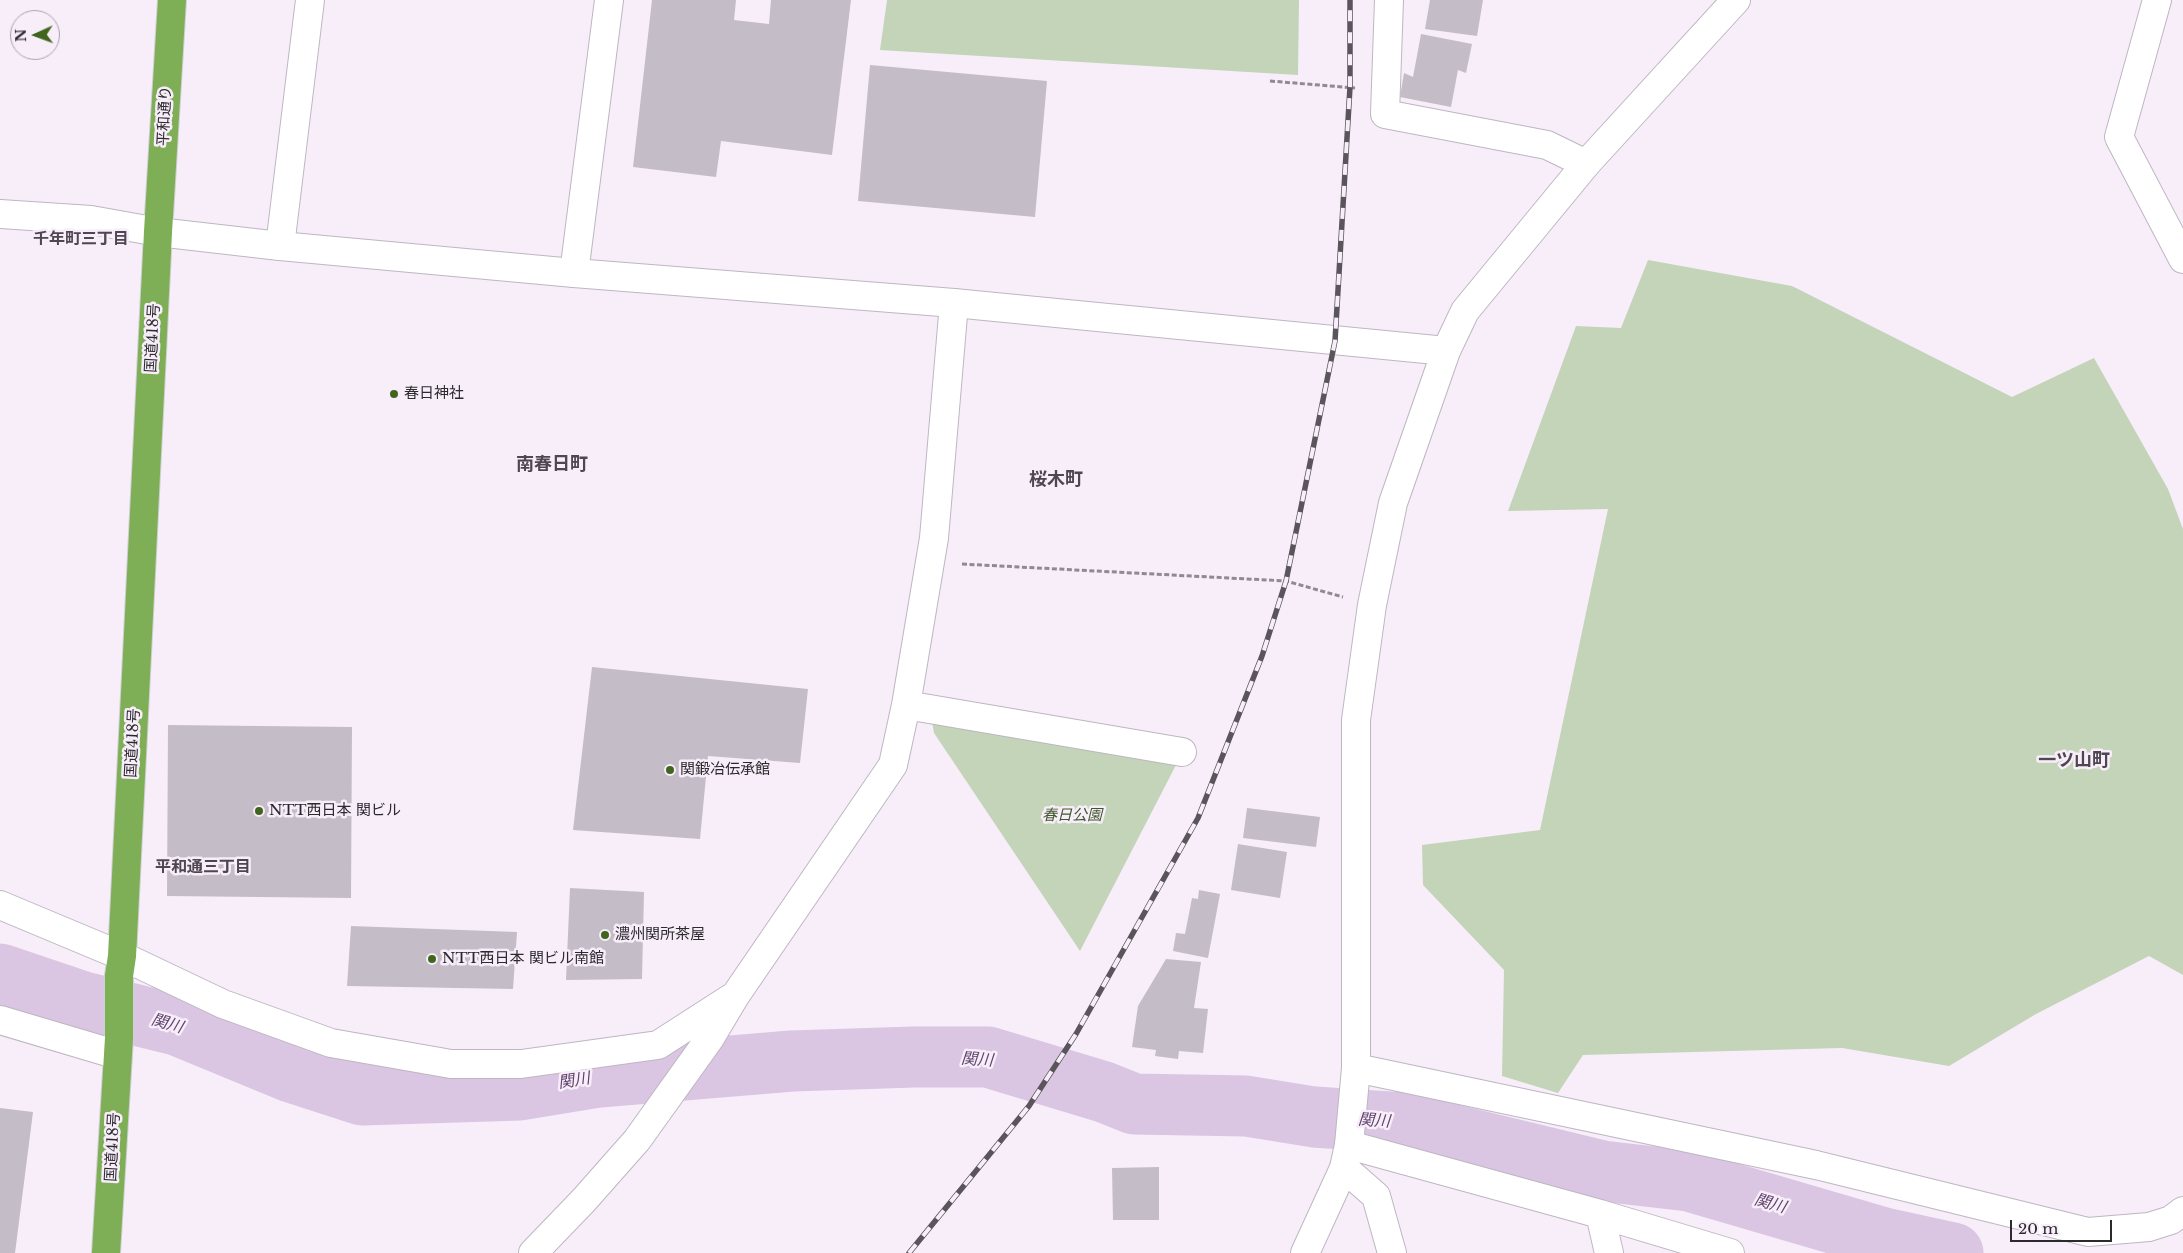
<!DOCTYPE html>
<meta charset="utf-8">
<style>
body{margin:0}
#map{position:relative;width:2183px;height:1253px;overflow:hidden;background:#f7eefa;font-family:"Libre Baskerville",serif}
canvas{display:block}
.north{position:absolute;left:10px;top:10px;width:50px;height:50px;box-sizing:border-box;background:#f7eefa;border:1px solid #a6a0a8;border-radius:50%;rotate:268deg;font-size:14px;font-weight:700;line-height:20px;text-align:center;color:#2d2a2e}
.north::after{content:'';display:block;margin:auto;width:18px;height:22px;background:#41651e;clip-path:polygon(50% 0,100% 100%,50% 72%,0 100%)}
.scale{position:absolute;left:2010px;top:1220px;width:102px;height:22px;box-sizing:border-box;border:2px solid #2d2a2e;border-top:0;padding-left:6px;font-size:15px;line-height:18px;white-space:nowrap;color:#2d2a2e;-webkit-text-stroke:4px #f7eefa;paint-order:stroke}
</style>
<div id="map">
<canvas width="2183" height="1253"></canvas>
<div class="north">N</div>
<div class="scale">20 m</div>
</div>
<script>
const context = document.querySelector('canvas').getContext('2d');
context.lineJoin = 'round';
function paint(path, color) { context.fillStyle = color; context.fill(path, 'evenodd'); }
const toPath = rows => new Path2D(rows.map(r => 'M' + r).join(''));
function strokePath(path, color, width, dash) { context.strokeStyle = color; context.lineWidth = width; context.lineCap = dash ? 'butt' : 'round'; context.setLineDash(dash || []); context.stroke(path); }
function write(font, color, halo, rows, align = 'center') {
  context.font = font + ' "Libre Baskerville","Noto Sans JP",serif'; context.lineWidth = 5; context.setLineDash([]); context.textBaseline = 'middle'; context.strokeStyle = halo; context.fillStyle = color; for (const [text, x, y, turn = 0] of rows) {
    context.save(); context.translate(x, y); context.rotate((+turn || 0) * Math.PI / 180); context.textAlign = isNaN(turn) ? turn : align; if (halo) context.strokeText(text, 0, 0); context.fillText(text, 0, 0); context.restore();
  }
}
paint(toPath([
 [887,0,1299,0,1298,75,880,50],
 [1648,260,1792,286,2012,397,2094,358,2168,489,2183,529,2183,975,2149,956,2036,1014,1949,1066,1842,1048,1583,1055,1558,1093,1502,1076,1504,970,1423,885,1422,845,1540,830,1608,509,1508,511,1576,326,1621,328],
 [932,722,1176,765,1080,951,934,733]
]), '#c4d4b9');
strokePath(toPath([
 [0,974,83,1002,177,1025,291,1072,362,1095,520,1090,599,1077,792,1061,914,1057,988,1057,1104,1092,1134,1104,1246,1106,1314,1117,1404,1123,1602,1171,1689,1181,1884,1238,1953,1253]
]), '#dac5e2', 61);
paint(toPath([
 [652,0,736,0,734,20,769,24,771,0,851,0,832,155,721,141,716,177,633,167],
 [1430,0,1483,0,1477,36,1425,29],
 [1421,34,1472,44,1466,73,1458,70,1451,107,1400,97,1404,73,1413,77],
 [870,65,1047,81,1035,217,858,201],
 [592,667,808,689,800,763,708,756,700,839,573,830],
 [168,725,352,727,351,898,167,896],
 [1247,808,1320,817,1316,847,1243,838],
 [1238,844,1287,852,1280,898,1231,890],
 [570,888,644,892,642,979,566,980],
 [1199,890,1220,894,1208,958,1173,951,1176,933,1185,934,1192,898,1198,899],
 [351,926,517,932,513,989,347,986],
 [1166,959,1201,962,1194,1008,1208,1009,1203,1053,1179,1051,1178,1059,1155,1056,1156,1050,1132,1047,1138,1006],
 [0,1108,33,1112,15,1253,0,1253],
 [1159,1167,1159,1220,1113,1220,1112,1168]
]), '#c4bcc7');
const street = toPath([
 [1389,0,1385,114,1547,145,1586,164],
 [2157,0,2119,137,2183,259],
 [280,246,310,0],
 [574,273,609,0],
 [906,705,1182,752],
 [0,905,122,956,223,1004,331,1043,451,1064,521,1064,658,1045,731,998],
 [0,1020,118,1055],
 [1356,1068,1816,1165,2088,1232,2149,1227,2171,1220,2183,1211],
 [1349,1145,1600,1214,1730,1253],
 [1344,1168,1376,1196,1392,1253],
 [1600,1214,1609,1253],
 [533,1253,584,1200,637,1140,710,1038,735,996,893,765,906,705,934,538,954,303]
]);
const secondary = toPath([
 [0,214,91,220,158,232,280,246,574,273,954,303,1446,351],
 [1305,1253,1344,1168,1349,1145,1356,1068,1356,720,1372,605,1393,503,1446,351,1465,311,1586,164,1736,0]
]);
const highway = toPath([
 [106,1253,119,1038,119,976,122,956,158,232,172,0]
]);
strokePath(street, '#beb6c2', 30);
strokePath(secondary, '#beb6c2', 30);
strokePath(highway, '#d1d0d1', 30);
strokePath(toPath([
 [1270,81,1355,88],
 [962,564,1286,581,1343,597]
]), '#8f8991', 3, [5, 2.5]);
strokePath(street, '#fff', 28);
strokePath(secondary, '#fff', 28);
strokePath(highway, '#7eae55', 28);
const rail = toPath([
 [909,1253,1029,1106,1076,1034,1198,818,1262,656,1286,581,1335,341,1350,87,1350,0]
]);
strokePath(rail, '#5a555b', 5.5);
strokePath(rail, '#f7eefa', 4, [11]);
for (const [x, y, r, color] of [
 [394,394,5,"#41651e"],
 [670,770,5,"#41651e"],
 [259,811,5,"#41651e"],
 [605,935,5,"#41651e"],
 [432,959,5,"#41651e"]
]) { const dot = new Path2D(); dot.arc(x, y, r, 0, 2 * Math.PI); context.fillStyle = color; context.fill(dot); strokePath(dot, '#f7eefa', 2); }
write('15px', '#2d2a2e', '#f7eefa', [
 ["平和通り",165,116,-87],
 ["国道418号",153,338,-87],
 ["国道418号",133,743,-87],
 ["国道418号",113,1147,-87]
]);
write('15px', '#2d2a2e', '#f7eefa', [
 ["春日神社",404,394],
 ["関鍛冶伝承館",680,770],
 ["NTT西日本 関ビル",269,811],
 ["濃州関所茶屋",615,935],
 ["NTT西日本 関ビル南館",442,959]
], 'left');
write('italic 15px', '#3f582b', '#f7eefa', [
 ["春日公園",1072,816]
]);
write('bold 16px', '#4e4751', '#f7eefa', [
 ["千年町三丁目",81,239],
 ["平和通三丁目",203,867]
]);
write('italic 16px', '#60436c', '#f7eefa', [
 ["関川",167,1024,16],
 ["関川",977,1060,4],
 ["関川",574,1081,-9],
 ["関川",1374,1121,4],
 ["関川",1770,1204,16]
]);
write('bold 18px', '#4e4751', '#f7eefa', [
 ["南春日町",552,465],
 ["桜木町",1056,480],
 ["一ツ山町",2074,761]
]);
</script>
